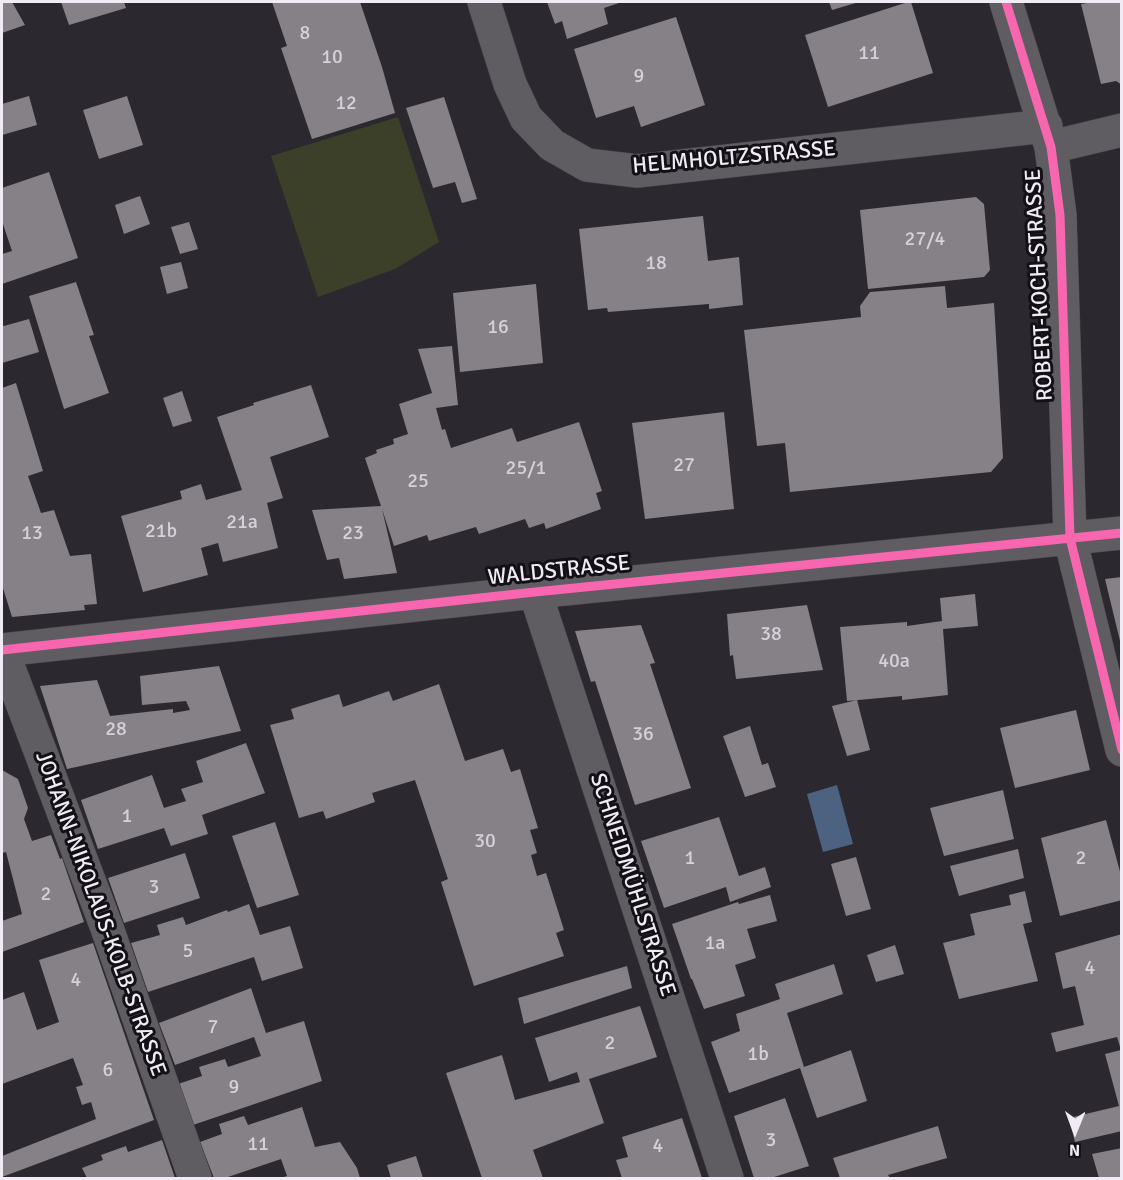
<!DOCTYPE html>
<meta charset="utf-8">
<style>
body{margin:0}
#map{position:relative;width:1123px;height:1180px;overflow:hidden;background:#2c282f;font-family:Signika,sans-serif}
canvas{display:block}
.frame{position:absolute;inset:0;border:3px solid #f0ebf4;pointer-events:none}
.north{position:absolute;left:1045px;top:1102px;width:60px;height:60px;-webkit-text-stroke:4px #131016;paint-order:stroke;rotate:181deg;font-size:16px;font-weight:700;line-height:24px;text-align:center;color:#f0ebf4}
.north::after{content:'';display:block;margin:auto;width:21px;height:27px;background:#f0ebf4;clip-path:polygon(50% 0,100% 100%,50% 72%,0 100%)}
</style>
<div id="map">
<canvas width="1123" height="1180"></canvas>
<div class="frame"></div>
<div class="north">N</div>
</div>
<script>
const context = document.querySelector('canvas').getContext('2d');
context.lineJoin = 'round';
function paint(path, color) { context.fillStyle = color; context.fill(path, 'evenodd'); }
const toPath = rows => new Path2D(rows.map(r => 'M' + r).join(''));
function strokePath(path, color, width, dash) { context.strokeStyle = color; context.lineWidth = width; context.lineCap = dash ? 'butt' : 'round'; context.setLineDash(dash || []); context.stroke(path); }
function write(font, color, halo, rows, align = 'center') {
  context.font = font + ' Signika,sans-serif'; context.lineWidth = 6; context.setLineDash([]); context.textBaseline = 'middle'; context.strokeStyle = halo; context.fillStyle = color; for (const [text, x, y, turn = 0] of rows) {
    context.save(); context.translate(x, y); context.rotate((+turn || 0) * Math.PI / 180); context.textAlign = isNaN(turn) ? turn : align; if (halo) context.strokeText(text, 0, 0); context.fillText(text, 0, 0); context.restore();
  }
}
paint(toPath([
 [398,117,439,242,395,269,318,297,271,156]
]), '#3c4028');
paint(toPath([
 [837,785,853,844,823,852,807,794]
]), '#4d6180');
paint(toPath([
 [2,2,12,2,25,25,2,33],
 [61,2,124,2,126,8,69,25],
 [272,2,360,2,382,67,395,113,312,139,281,48,287,46],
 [547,2,622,2,604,8,608,24,567,39,562,21,555,24],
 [829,2,859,2,832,10],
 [908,2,911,2,933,73,828,107,805,35],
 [1093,2,1122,2,1122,85,1116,81,1101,84,1081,4],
 [676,17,705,105,641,127,634,106,596,118,574,49],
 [29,96,37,125,2,135,2,104],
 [127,96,143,145,99,159,83,110],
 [444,97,477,199,462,203,455,182,433,188,406,108],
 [49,172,78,258,2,284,2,254,12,251,2,221,2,188],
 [140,196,150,224,124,234,115,205],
 [976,197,984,204,990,270,984,277,868,289,860,210],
 [703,216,708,261,739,257,743,305,709,309,709,304,608,312,607,308,588,310,579,229],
 [189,222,198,249,180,254,171,227],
 [181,262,188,288,167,294,160,267],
 [76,282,94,335,89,336,109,393,64,409,29,296],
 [536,284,543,363,460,372,453,293],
 [945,286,947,308,994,303,1003,458,991,472,790,492,785,443,757,446,744,330,861,317,860,306,870,292],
 [29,319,39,352,2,363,2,325,4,326],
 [452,346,458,405,436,408,442,430,445,429,451,448,512,428,517,442,579,422,602,491,596,493,601,509,546,529,544,523,529,528,525,519,479,534,476,527,429,541,427,535,394,546,382,509,397,573,344,579,339,558,327,560,312,510,381,506,365,458,377,453,376,450,394,444,393,439,408,434,399,404,432,393,418,349],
 [16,383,43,471,28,476,41,513,54,510,70,556,91,554,97,604,84,605,85,610,12,617,2,585,2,388],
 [311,385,329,437,270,457,283,498,267,503,278,548,223,562,218,543,201,548,208,575,143,592,121,516,182,499,180,491,201,484,206,500,242,490,217,417,254,405,253,403],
 [182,391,192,421,173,427,163,398],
 [724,412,734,509,645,519,632,423],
 [1122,577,1122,645,1121,645,1105,579],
 [975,594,978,626,943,629,948,695,902,700,902,696,847,701,840,627,907,622,907,626,942,621,940,598],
 [807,605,823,670,736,679,733,655,730,656,727,614],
 [641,625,655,663,650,664,691,788,635,805,595,681,591,682,575,631],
 [219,666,241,731,67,769,40,686,97,680,110,716,173,709,173,713,190,710,186,701,142,705,140,676],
 [439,684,465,761,503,749,511,772,520,769,538,828,530,830,537,853,531,855,537,876,546,873,564,930,556,933,564,956,474,986,441,882,448,879,415,780,372,793,375,802,326,819,323,811,299,818,270,725,294,719,291,709,339,694,343,707,389,691,393,701],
 [857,700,870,750,847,756,832,706],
 [1076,710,1090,770,1015,788,1000,728],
 [750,726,762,765,768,763,776,787,745,797,723,736],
 [246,743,265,793,202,815,208,834,171,846,164,828,98,849,81,800,152,775,164,808,186,801,181,789,203,782,196,761],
 [2,770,18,779,28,808,24,819,32,841,51,835,60,859,62,858,84,922,2,952,2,921,22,914,6,852,2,853],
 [1003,790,1014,839,944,856,930,808],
 [719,817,739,876,765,867,771,887,730,902,726,887,664,908,641,841],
 [1106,820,1122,879,1122,900,1060,916,1041,838],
 [275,822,299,895,257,908,232,836],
 [1018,849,1024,878,959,896,950,866],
 [185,853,200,898,124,923,108,878],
 [856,857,871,909,846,916,831,864],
 [1025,891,1032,922,1023,924,1038,981,959,999,943,943,975,935,970,914,1011,905,1009,895],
 [770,895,777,921,747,929,756,958,735,965,745,996,704,1009,692,979,691,979,672,924,738,902,739,904],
 [249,904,260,935,290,926,303,968,262,981,254,957,148,992,131,943,160,935,157,925,183,917,186,925,227,910,228,912],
 [1122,934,1122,1131,1075,1142,1069,1118,1119,1106,1105,1054,1121,1050,1117,1037,1056,1052,1051,1033,1084,1025,1075,986,1063,989,1055,953],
 [93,943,154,1120,2,1177,2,1156,96,1119,91,1102,82,1105,76,1087,83,1085,73,1058,2,1084,2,1000,24,992,37,1030,59,1022,39,960],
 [895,945,904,974,876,982,867,955],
 [834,964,843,994,787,1013,804,1067,851,1050,867,1101,817,1118,800,1068,729,1093,711,1042,740,1031,736,1014,780,999,775,984],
 [627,966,632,988,524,1024,518,998],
 [251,988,266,1033,304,1021,322,1081,193,1125,178,1084,202,1076,199,1067,225,1059,228,1067,261,1056,254,1037,175,1065,159,1023],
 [640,1006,657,1057,589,1079,604,1123,533,1150,543,1178,482,1178,446,1073,502,1055,515,1100,580,1082,577,1072,549,1082,535,1038],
 [785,1098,809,1166,771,1178,754,1178,734,1116],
 [302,1107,315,1147,340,1142,357,1168,360,1178,280,1178,287,1176,281,1159,225,1178,214,1178,200,1142,222,1134,219,1124,244,1116,248,1125],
 [682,1118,702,1178,622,1178,616,1160,628,1157,622,1137],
 [938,1126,947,1158,888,1175,890,1178,840,1178,833,1158],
 [162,1140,175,1178,87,1178,82,1168,103,1160,101,1155,126,1146,128,1152],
 [1122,1148,1122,1178,1099,1178,1092,1154],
 [416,1156,423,1178,391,1178,387,1165]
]), '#858187');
const minor = toPath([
 [484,2,510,84,526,118,552,145,587,165,637,171,1046,126],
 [1006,2,1051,147,1060,215,1070,538,1122,750],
 [1051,147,1122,130],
 [535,592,727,1178],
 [195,1178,107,928,2,650,535,592,1122,533]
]);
strokePath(minor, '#49454b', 34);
strokePath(minor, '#5f5c62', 33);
strokePath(toPath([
 [1006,2,1051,147,1060,215,1070,538,1122,750],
 [2,650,535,592,1122,533]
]), '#f766af', 9);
write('20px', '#d5d0d9', null, [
 ["8",305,34],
 ["11",869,54],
 ["10",332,58],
 ["9",639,77],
 ["12",346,104],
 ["27/4",925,240],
 ["18",656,264],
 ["16",498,328],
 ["27",684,466],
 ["25/1",526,469],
 ["25",418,482],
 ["21a",242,523],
 ["21b",161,532],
 ["13",32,534],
 ["23",353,534],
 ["38",771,635],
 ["40a",894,662],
 ["28",116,730],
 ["36",643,735],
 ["1",127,817],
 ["30",485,842],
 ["1",690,859],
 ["2",1081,859],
 ["3",154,888],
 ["2",46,895],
 ["1a",715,944],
 ["5",188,952],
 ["4",1090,969],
 ["4",76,981],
 ["7",213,1028],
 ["2",610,1044],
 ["1b",758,1055],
 ["6",108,1071],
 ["9",234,1088],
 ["3",771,1141],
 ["11",258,1145],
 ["4",658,1147]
]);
write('22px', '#f0ebf4', '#131016', [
 ["HELMHOLTZSTRASSE",734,158,-5],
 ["ROBERT-KOCH-STRASSE",1040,285,-93],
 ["WALDSTRASSE",559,571,-6],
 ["SCHNEIDMÜHLSTRASSE",632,885,72],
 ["JOHANN-NIKOLAUS-KOLB-STRASSE",100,914,70]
]);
</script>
